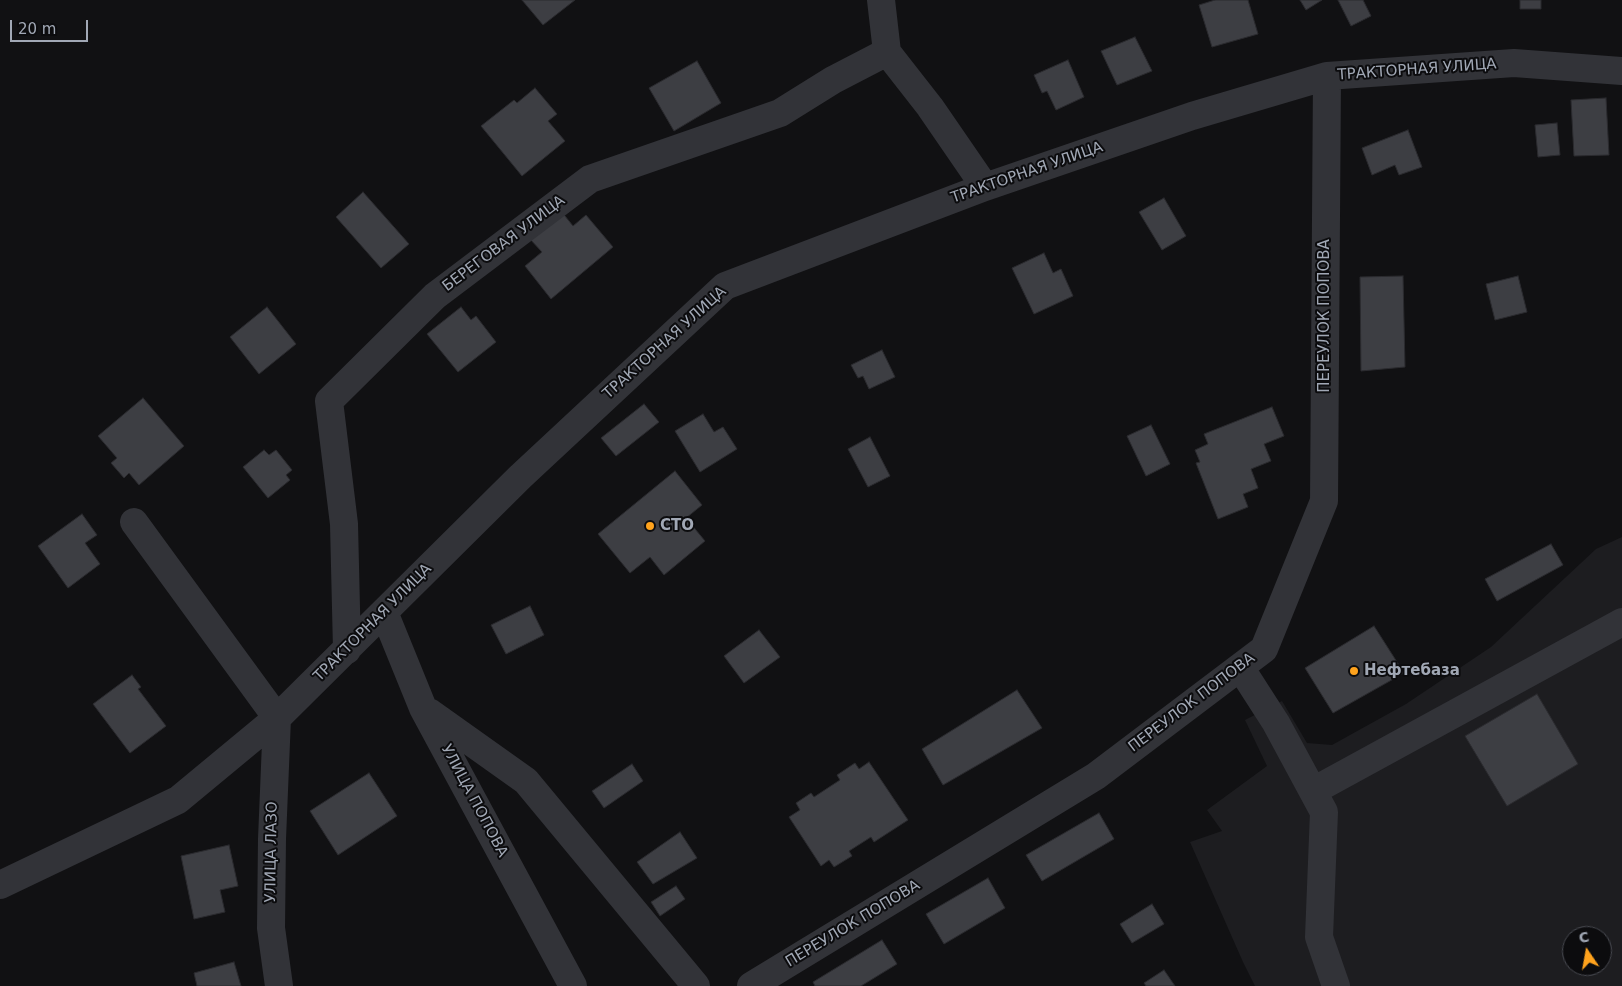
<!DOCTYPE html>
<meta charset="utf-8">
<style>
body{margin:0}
#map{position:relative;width:1622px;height:986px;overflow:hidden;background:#111113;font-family:"DejaVu Sans",sans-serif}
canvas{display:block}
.north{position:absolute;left:1562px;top:926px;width:50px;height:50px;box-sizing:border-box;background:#0c0c0e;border:1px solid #484a51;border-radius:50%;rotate:348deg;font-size:14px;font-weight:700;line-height:20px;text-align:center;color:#a1a8b5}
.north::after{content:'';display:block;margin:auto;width:18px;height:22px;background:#ffa31d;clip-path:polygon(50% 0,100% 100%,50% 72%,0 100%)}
.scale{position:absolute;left:10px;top:20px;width:78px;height:22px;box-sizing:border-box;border:2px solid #a1a8b5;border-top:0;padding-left:6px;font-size:15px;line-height:18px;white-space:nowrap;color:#a1a8b5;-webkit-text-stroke:4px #0c0c0e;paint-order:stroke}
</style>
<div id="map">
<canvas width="1622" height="986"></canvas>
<div class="north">С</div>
<div class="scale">20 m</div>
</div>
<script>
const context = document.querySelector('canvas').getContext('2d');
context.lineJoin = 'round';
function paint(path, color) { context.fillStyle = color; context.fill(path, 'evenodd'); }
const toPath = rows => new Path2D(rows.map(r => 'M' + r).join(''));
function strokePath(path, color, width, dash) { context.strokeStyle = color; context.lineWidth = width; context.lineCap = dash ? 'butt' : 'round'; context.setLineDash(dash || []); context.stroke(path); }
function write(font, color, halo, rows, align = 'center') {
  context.font = font + ' "DejaVu Sans",sans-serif'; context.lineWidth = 4; context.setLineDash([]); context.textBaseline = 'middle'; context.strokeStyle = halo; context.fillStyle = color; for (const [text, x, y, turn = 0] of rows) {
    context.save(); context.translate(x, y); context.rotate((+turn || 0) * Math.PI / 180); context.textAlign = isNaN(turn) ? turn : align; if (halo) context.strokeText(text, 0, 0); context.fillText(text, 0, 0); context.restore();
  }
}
paint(toPath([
 [1622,537,1622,986,1255,986,1243,962,1190,842,1222,831,1207,810,1267,766,1245,720,1282,701,1307,743,1332,745,1406,704,1491,647,1596,549],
 [1572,936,1602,936,1602,966,1572,966]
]), '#1d1d20');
const building = toPath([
 [522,0,575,0,543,25,522,0],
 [1215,0,1248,0,1258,34,1212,47,1199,5,1215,0],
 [1300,0,1322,0,1306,10,1300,0],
 [1338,0,1363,0,1371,16,1351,26,1338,0],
 [1520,0,1541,0,1541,9,1520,9,1520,0],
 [1135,37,1152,71,1117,85,1101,51,1135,37],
 [1068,60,1084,97,1056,110,1047,91,1042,93,1034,75,1068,60],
 [697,61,721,103,674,131,649,88,697,61],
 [535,88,557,114,548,121,565,141,522,176,481,126,514,100,517,103,535,88],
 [1606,98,1609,155,1574,156,1571,100,1606,98],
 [1557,123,1560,155,1538,157,1535,125,1557,123],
 [1408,130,1422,167,1399,175,1395,165,1372,175,1362,148,1408,130],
 [363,192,409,244,381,268,336,217,363,192],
 [1164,198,1186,236,1162,250,1139,212,1164,198],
 [561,211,573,226,586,215,613,247,551,299,525,266,542,252,529,238,561,211],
 [1044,253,1053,273,1061,269,1073,296,1034,314,1012,268,1044,253],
 [1403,276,1405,367,1361,371,1360,277,1403,276],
 [1518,276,1527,312,1495,320,1486,284,1518,276],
 [267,307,296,344,259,374,230,337,267,307],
 [461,307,471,320,476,316,496,342,458,372,427,334,461,307],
 [882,350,895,377,869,389,863,376,858,378,851,365,882,350],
 [143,398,184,446,139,485,129,473,124,478,111,463,117,458,98,436,143,398],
 [644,404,659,422,616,456,601,438,644,404],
 [1272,407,1284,436,1264,444,1271,461,1251,469,1258,488,1243,494,1248,507,1218,519,1196,463,1200,462,1195,450,1208,444,1204,434,1272,407],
 [703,414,714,432,723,427,737,449,700,472,675,431,703,414],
 [1151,425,1170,464,1146,476,1127,436,1151,425],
 [870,437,890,476,868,487,848,449,870,437],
 [264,450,269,455,276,450,292,470,286,475,290,480,268,498,243,467,264,450],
 [675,471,702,505,686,518,705,541,664,575,650,557,630,573,598,534,675,471],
 [82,514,97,535,85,543,100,564,68,588,38,546,82,514],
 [1551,544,1563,565,1497,601,1485,579,1551,544],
 [530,606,544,635,506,654,491,625,530,606],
 [1374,626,1404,673,1333,713,1305,668,1374,626],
 [759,630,780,657,744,683,724,656,759,630],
 [132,675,141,687,138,689,166,726,130,753,93,704,132,675],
 [1017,690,1042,728,943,785,922,749,1017,690],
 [1537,694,1578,764,1507,806,1465,736,1537,694],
 [869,762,908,820,874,842,871,837,849,851,852,856,834,867,829,860,821,866,789,817,800,810,796,803,811,793,814,797,840,780,837,775,855,763,859,769,869,762],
 [632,764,643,781,604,808,592,791,632,764],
 [369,773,397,816,338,855,310,811,369,773],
 [1099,813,1114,839,1042,881,1026,855,1099,813],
 [680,832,697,858,653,884,637,862,680,832],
 [229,845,238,886,220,890,225,912,194,919,181,856,229,845],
 [988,878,1005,908,944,944,926,914,988,878],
 [676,886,685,899,660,916,651,902,676,886],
 [1152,904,1164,924,1132,943,1120,924,1152,904],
 [882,940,897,964,861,986,815,986,813,982,882,940],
 [234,962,241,986,197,986,194,973,234,962],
 [1164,970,1175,986,1146,986,1144,983,1164,970]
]);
paint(building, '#3d3e43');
strokePath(building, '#2b2b2f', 1);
strokePath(toPath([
 [887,52,930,107,985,187],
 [134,522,277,718,272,839,271,928,279,986],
 [384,612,423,708,573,986],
 [347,650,344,524,329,401,435,296,590,179,780,113,833,80,887,52,881,0],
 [1240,667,1276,723,1324,812,1319,937,1336,986],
 [429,712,526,781,696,986],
 [1313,791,1622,622],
 [0,885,178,800,277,718,520,477,725,286,985,187,1192,116,1327,76,1514,63,1622,71],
 [751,986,1096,776,1264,649,1324,501,1327,76]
]), '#323338', 28);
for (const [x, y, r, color] of [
 [650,526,5,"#ffa31d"],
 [1354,671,5,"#ffa31d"]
]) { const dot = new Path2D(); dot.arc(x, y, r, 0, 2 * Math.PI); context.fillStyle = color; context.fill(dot); strokePath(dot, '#0c0c0e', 2); }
write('15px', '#a1a8b5', '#0c0c0e', [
 ["ТРАКТОРНАЯ УЛИЦА",1417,70,-4],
 ["ТРАКТОРНАЯ УЛИЦА",1027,173,-19],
 ["БЕРЕГОВАЯ УЛИЦА",504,244,-37],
 ["ПЕРЕУЛОК ПОПОВА",1325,316,-90],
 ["ТРАКТОРНАЯ УЛИЦА",665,343,-42],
 ["ТРАКТОРНАЯ УЛИЦА",373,623,-45],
 ["ПЕРЕУЛОК ПОПОВА",1192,703,-37],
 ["УЛИЦА ПОПОВА",474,801,62],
 ["УЛИЦА ЛАЗО",272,852,-89],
 ["ПЕРЕУЛОК ПОПОВА",853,924,-31]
]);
write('bold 15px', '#a1a8b5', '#0c0c0e', [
 ["СТО",660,526],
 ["Нефтебаза",1364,671]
], 'left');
</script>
